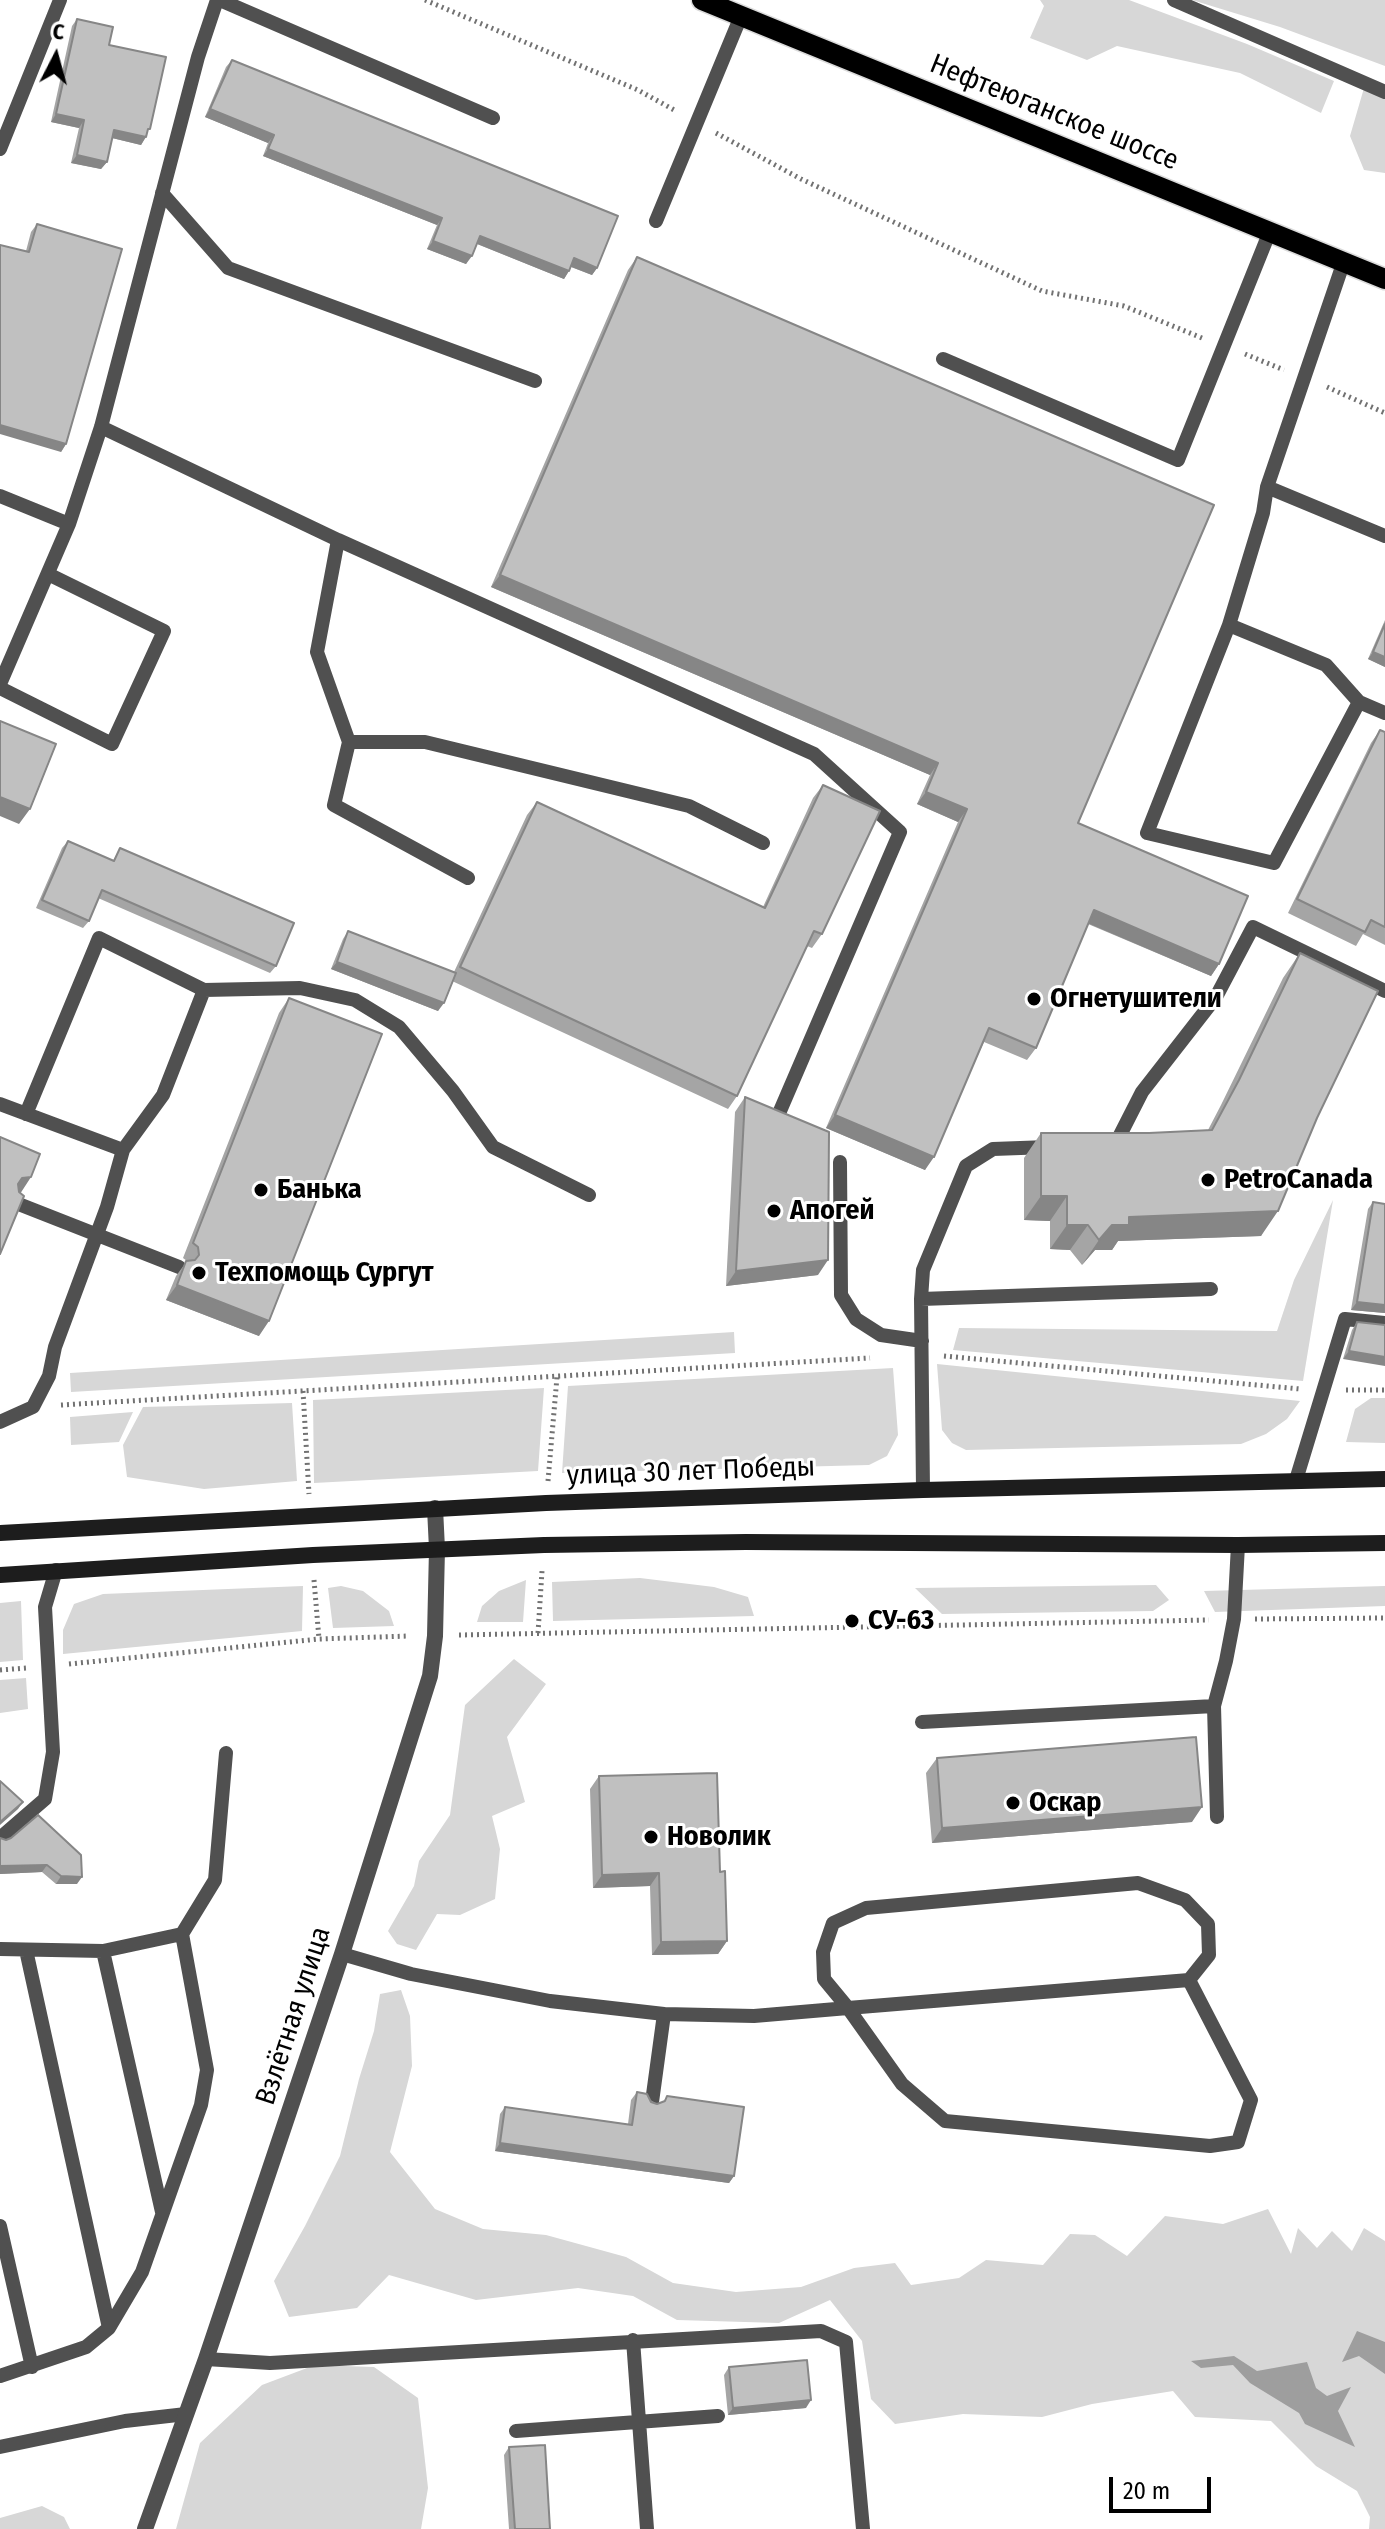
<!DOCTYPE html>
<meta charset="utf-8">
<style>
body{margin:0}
#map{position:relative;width:1385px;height:2529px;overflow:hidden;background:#fff;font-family:"Fira Sans Condensed",sans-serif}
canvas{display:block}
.north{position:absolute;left:16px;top:16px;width:80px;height:80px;-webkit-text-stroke:6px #fff;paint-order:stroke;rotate:6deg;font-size:22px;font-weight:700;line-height:32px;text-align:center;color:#000}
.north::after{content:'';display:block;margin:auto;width:28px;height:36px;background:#000;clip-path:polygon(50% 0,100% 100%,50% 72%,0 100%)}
.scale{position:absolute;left:1109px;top:2477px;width:102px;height:36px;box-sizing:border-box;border:4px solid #000;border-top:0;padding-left:10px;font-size:24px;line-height:28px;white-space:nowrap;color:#000;-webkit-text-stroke:6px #fff;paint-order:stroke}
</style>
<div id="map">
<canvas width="1385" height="2529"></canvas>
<div class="north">С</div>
<div class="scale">20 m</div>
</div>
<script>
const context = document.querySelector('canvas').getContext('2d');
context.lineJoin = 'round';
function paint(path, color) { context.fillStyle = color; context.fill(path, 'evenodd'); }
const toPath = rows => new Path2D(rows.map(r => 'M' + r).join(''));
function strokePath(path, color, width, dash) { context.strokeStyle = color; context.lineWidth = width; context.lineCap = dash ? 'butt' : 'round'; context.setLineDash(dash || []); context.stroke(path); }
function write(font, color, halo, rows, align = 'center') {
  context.font = font + ' "Fira Sans Condensed",sans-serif'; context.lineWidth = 6; context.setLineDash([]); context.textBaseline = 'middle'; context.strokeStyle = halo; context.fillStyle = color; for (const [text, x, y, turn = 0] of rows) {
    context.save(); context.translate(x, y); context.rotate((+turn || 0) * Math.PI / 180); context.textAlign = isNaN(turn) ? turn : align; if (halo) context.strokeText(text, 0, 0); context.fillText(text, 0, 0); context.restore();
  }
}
paint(toPath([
 [1040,0,1129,0,1247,44,1334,81,1321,113,1240,73,1117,46,1087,60,1030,38,1044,6],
 [1192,0,1385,0,1385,66,1280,27],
 [1364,88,1385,97,1385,173,1364,170,1350,136],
 [1333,1200,1303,1381,953,1350,959,1328,1277,1331,1294,1280],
 [734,1332,735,1353,71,1392,70,1373],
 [937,1364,1300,1401,1287,1419,1266,1434,1241,1444,966,1450,952,1443,942,1430],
 [893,1368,898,1435,887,1456,869,1465,562,1473,568,1386],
 [544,1388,538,1471,314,1483,313,1400],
 [1371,1398,1385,1398,1385,1443,1346,1442,1355,1409],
 [292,1403,297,1481,204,1489,127,1477,123,1445,143,1407],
 [133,1412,119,1442,71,1445,70,1417],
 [640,1578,714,1587,748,1597,754,1616,553,1621,552,1582],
 [526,1580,523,1622,477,1622,482,1606,499,1591],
 [1156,1585,1169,1600,1153,1611,942,1614,915,1588],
 [303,1586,302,1631,63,1654,63,1630,74,1604,103,1594],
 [341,1586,363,1591,389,1611,394,1626,333,1628,328,1588],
 [1385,1586,1385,1606,1215,1612,1204,1591],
 [21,1601,23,1660,0,1662,0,1603],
 [514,1659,546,1684,507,1737,525,1802,492,1816,500,1849,495,1899,460,1915,437,1914,416,1950,397,1944,388,1931,414,1886,419,1861,450,1815,465,1705],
 [26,1678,28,1709,0,1713,0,1680],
 [401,1990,410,2016,412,2066,390,2152,435,2209,483,2229,546,2235,626,2257,673,2283,736,2292,801,2287,854,2268,895,2263,911,2285,959,2278,986,2260,1043,2265,1070,2234,1095,2235,1127,2256,1165,2216,1223,2224,1268,2209,1291,2254,1298,2228,1317,2248,1332,2231,1352,2251,1364,2228,1385,2241,1385,2529,1369,2529,1370,2517,1357,2491,1316,2466,1271,2421,1195,2417,1173,2391,1092,2404,1042,2417,963,2414,895,2424,871,2399,862,2341,830,2300,779,2323,677,2320,633,2296,578,2288,476,2300,389,2275,357,2308,289,2317,274,2281,305,2226,340,2156,359,2079,374,2031,380,1994],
 [315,2365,374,2367,418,2398,428,2488,421,2529,176,2529,200,2443,262,2385],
 [42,2506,64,2517,70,2529,0,2529,0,2518]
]), '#d7d7d7');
paint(toPath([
 [1357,2331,1385,2342,1385,2374,1359,2356,1342,2362],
 [1234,2356,1257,2371,1307,2362,1316,2388,1327,2396,1351,2387,1338,2411,1355,2447,1305,2424,1299,2413,1250,2383,1233,2365,1201,2368,1191,2361]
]), '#9e9e9e');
const primary = toPath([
 [702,0,1385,279]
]);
strokePath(primary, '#dbdbdb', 23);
strokePath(toPath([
 [425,0,638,90,676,111],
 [716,133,801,179,1042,291,1124,306,1202,338],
 [1245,354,1284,370],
 [1327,387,1385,413],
 [944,1356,1300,1389],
 [1346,1390,1385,1390],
 [303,1391,309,1494],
 [61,1405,870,1358],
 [548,1481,557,1377],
 [314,1580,319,1639],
 [1255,1619,1385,1618],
 [538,1633,542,1571],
 [459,1635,1209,1620],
 [69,1664,319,1639,409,1636],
 [0,1670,27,1668]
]), '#727272', 5, [2, 4]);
strokePath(toPath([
 [220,0,493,118],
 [1174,0,1385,92],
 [0,149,60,0],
 [162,193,228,268,535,381],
 [656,221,741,16],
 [1344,261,1267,487,1263,513,1229,625,1147,833,1274,863,1359,702],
 [943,359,1178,460,1270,231],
 [101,427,338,540,814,754,900,832,780,1111],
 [1267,487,1385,536],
 [0,496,69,524],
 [338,540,317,652,349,742,334,805,468,878],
 [1229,625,1326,665,1359,702,1385,713],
 [0,684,69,524,101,427,198,57,217,0],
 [0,688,112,744,164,631,48,574],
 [349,742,425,742,689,806,763,843],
 [0,1104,123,1150],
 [26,1114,99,938,204,990,300,988,355,1000,399,1027,453,1091,493,1147,589,1195],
 [1109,1145,1115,1145,1142,1092,1216,997,1253,927,1385,991],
 [840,1162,841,1295,856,1319,881,1335,922,1341],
 [16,1203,179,1267],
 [921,1299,1211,1289],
 [0,1422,33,1407,49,1376,55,1347,107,1207,123,1150,163,1095,204,990],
 [1296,1480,1345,1319,1385,1323],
 [923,1490,921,1299,923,1270,966,1166,993,1149,1048,1147],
 [922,1722,1214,1706],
 [1217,1817,1214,1706,1226,1661,1234,1619,1238,1545],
 [0,1838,45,1799,53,1752,45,1607,56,1570],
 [0,1949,103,1951,182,1934,215,1880,226,1753],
 [26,1950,109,2328],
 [103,1951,162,2212],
 [342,1954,411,1974,550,2001,664,2014,754,2016,848,2008,1189,1980,1209,1955,1208,1924,1185,1900,1138,1883,866,1908,833,1923,823,1952,824,1979,848,2008,902,2084,945,2121,1210,2146,1238,2142,1251,2100,1189,1980],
 [652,2102,664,2014],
 [0,2226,32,2367],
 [633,2340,647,2529],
 [206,2359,270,2363,821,2331,846,2342,863,2529],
 [0,2376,86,2347,109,2328,142,2272,201,2105,207,2070,182,1934],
 [516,2431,718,2416],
 [0,2447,125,2421,186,2414]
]), '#505050', 14);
strokePath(toPath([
 [145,2529,206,2359,342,1954,430,1676,435,1636,437,1549,435,1508]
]), '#505050', 16);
strokePath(toPath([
 [0,1533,546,1503,923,1490,1385,1479],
 [0,1575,313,1555,544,1545,746,1542,1238,1545,1385,1543]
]), '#1d1d1d', 16);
strokePath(primary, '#000', 20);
paint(toPath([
 [77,19,109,45,147,134,141,145,112,138,107,162,101,169,71,163,79,128,51,122,72,26],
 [232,60,597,268,592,275,571,267,564,279,477,244,466,264,427,249,437,225,263,156,268,143,205,117,226,67],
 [37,224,66,444,61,452,26,251,31,232],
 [637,257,1078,823,1219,964,1211,976,1088,924,1036,1048,1027,1060,984,1042,925,1170,826,1128,958,822,917,804,930,775,491,587,628,270],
 [1385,620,1385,667,1368,659],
 [1380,730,1385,732,1385,945,1363,934,1356,946,1288,913,1371,743],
 [823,785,822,934,812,948,807,946,737,1096,728,1109,452,981,438,1011,331,969,343,939,348,931,454,972,527,815,537,802,763,907,813,798],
 [68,841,113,861,120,848,276,966,270,973,98,898,89,921,83,928,36,908,62,848],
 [1300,953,1317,1118,1261,1236,1118,1241,1112,1250,1095,1250,1082,1265,1070,1250,1050,1249,1050,1221,1024,1220,1024,1158,1041,1133,1149,1133,1208,1130,1221,1105,1283,978],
 [289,998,259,1336,166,1300,176,1276,187,1261,183,1258,279,1013],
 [745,1097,818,1275,726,1286,735,1112],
 [1373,1202,1385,1204,1385,1313,1351,1310,1368,1209],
 [1357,1322,1385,1325,1343,1359,1352,1330],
 [937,1758,1192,1822,932,1843,926,1773],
 [599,1776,720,1872,727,1941,718,1954,652,1955,650,1886,593,1888,590,1789],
 [0,1838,6,1840,11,1838,77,1884,56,1884,42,1872,0,1874],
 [637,2092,657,2104,663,2102,667,2096,734,2176,729,2183,495,2151,500,2114,505,2107,628,2124,631,2100],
 [729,2367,806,2408,728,2415,724,2375],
 [509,2447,550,2529,509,2529,504,2455]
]), '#a5a5a5');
paint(toPath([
 [210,109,274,135,268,143,205,117],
 [56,114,84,120,79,128,51,122],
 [114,130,146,137,141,145,108,137],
 [268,149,442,218,437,225,263,156],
 [77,155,107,162,101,169,71,163],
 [480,236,569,271,564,279,475,243],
 [433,241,472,256,466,264,427,249],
 [574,258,597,268,592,275,569,266],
 [0,425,66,444,61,452,0,434],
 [500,575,938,763,930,775,491,587],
 [1373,652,1385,657,1385,667,1368,659],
 [926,792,967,809,958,822,917,804],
 [0,797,30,809,19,824,0,816],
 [1094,910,1219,964,1211,976,1085,922],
 [337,962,444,1003,438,1011,331,969],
 [835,1115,934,1157,925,1170,826,1128],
 [31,1177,20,1194,10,1195,22,1178],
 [1041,1196,1067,1196,1050,1221,1024,1220],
 [1278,1211,1261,1236,1118,1241,1112,1250,1095,1250,1082,1265,1099,1240,1112,1225,1129,1217],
 [1067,1225,1088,1225,1070,1250,1050,1249],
 [828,1260,818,1275,726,1286,736,1271],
 [177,1285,269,1321,259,1336,166,1300],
 [1357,1302,1385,1305,1385,1313,1351,1310],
 [1349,1351,1385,1357,1385,1366,1343,1359],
 [23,1802,18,1809,0,1825,0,1822],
 [1202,1807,1192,1822,932,1843,942,1828],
 [47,1865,42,1872,0,1874,0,1866],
 [659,1873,650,1886,593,1888,602,1875],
 [61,1876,82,1877,77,1884,56,1884],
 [727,1941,718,1954,652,1955,661,1942],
 [500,2143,734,2176,729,2183,495,2151],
 [811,2400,806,2408,728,2415,733,2408]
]), '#868686');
const building = toPath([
 [77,19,113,27,109,45,166,57,150,129,148,129,146,137,114,130,107,162,77,155,84,120,56,114,77,19],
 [232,60,618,216,597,268,574,258,569,271,480,236,472,256,433,241,442,218,268,149,274,135,210,109,232,60],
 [37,224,122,249,66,444,0,425,0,245,29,252,37,224],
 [637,257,1214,505,1078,823,1248,896,1219,964,1094,910,1036,1048,989,1028,934,1157,835,1115,967,809,926,792,938,763,500,575,637,257],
 [1385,624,1385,657,1373,652,1385,624],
 [0,721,56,744,30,809,0,797,0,721],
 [1380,730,1385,732,1385,927,1371,920,1365,932,1297,899,1380,730],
 [823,785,880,811,822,934,814,931,737,1096,460,967,537,802,765,908,823,785],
 [68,841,114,861,120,848,294,923,276,966,102,890,89,921,42,900,68,841],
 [348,931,456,973,444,1003,337,962,348,931],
 [1300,953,1378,991,1317,1118,1278,1211,1129,1217,1129,1225,1112,1225,1099,1240,1088,1225,1067,1225,1067,1196,1041,1196,1041,1133,1149,1133,1212,1130,1239,1080,1300,953],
 [289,998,382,1034,269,1321,177,1285,186,1261,195,1260,199,1255,198,1247,193,1243,289,998],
 [745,1097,829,1132,828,1260,736,1271,745,1097],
 [0,1137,40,1154,31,1177,22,1178,18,1184,19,1192,24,1196,0,1254,0,1137],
 [1373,1202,1385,1204,1385,1305,1357,1302,1373,1202],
 [1357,1322,1385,1325,1385,1357,1349,1351,1357,1322],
 [1196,1737,1202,1807,942,1828,937,1758,1196,1737],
 [717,1773,720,1872,725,1871,727,1941,661,1942,659,1873,602,1875,599,1776,717,1773],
 [0,1781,23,1802,0,1822,0,1781],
 [38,1815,81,1855,82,1877,61,1876,47,1865,0,1866,0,1838,6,1840,11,1838,38,1815],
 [637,2092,647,2094,651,2102,657,2104,665,2101,667,2096,744,2107,734,2176,500,2143,505,2107,632,2125,637,2092],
 [807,2360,811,2400,733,2408,729,2367,807,2360],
 [545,2445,550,2529,515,2529,509,2447,545,2445]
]);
paint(building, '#c0c0c0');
strokePath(building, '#868686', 2);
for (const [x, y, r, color] of [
 [1034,999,8,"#000"],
 [1208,1180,8,"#000"],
 [261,1190,8,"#000"],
 [774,1211,8,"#000"],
 [199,1273,8,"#000"],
 [852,1621,8,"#000"],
 [1013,1803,8,"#000"],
 [651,1837,8,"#000"]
]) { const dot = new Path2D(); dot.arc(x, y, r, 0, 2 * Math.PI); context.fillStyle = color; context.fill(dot); strokePath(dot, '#fff', 3); }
write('28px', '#000', '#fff', [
 ["Нефтеюганское шоссе",1054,113,22],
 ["улица 30 лет Победы",691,1472,-2],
 ["Взлётная улица",294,2016,-72]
]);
write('bold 28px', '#000', '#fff', [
 ["Огнетушители",1050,999],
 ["PetroCanada",1224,1180],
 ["Банька",277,1190],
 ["Апогей",790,1211],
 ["Техпомощь Сургут",215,1273],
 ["СУ-63",868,1621],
 ["Оскар",1029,1803],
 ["Новолик",667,1837]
], 'left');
</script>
